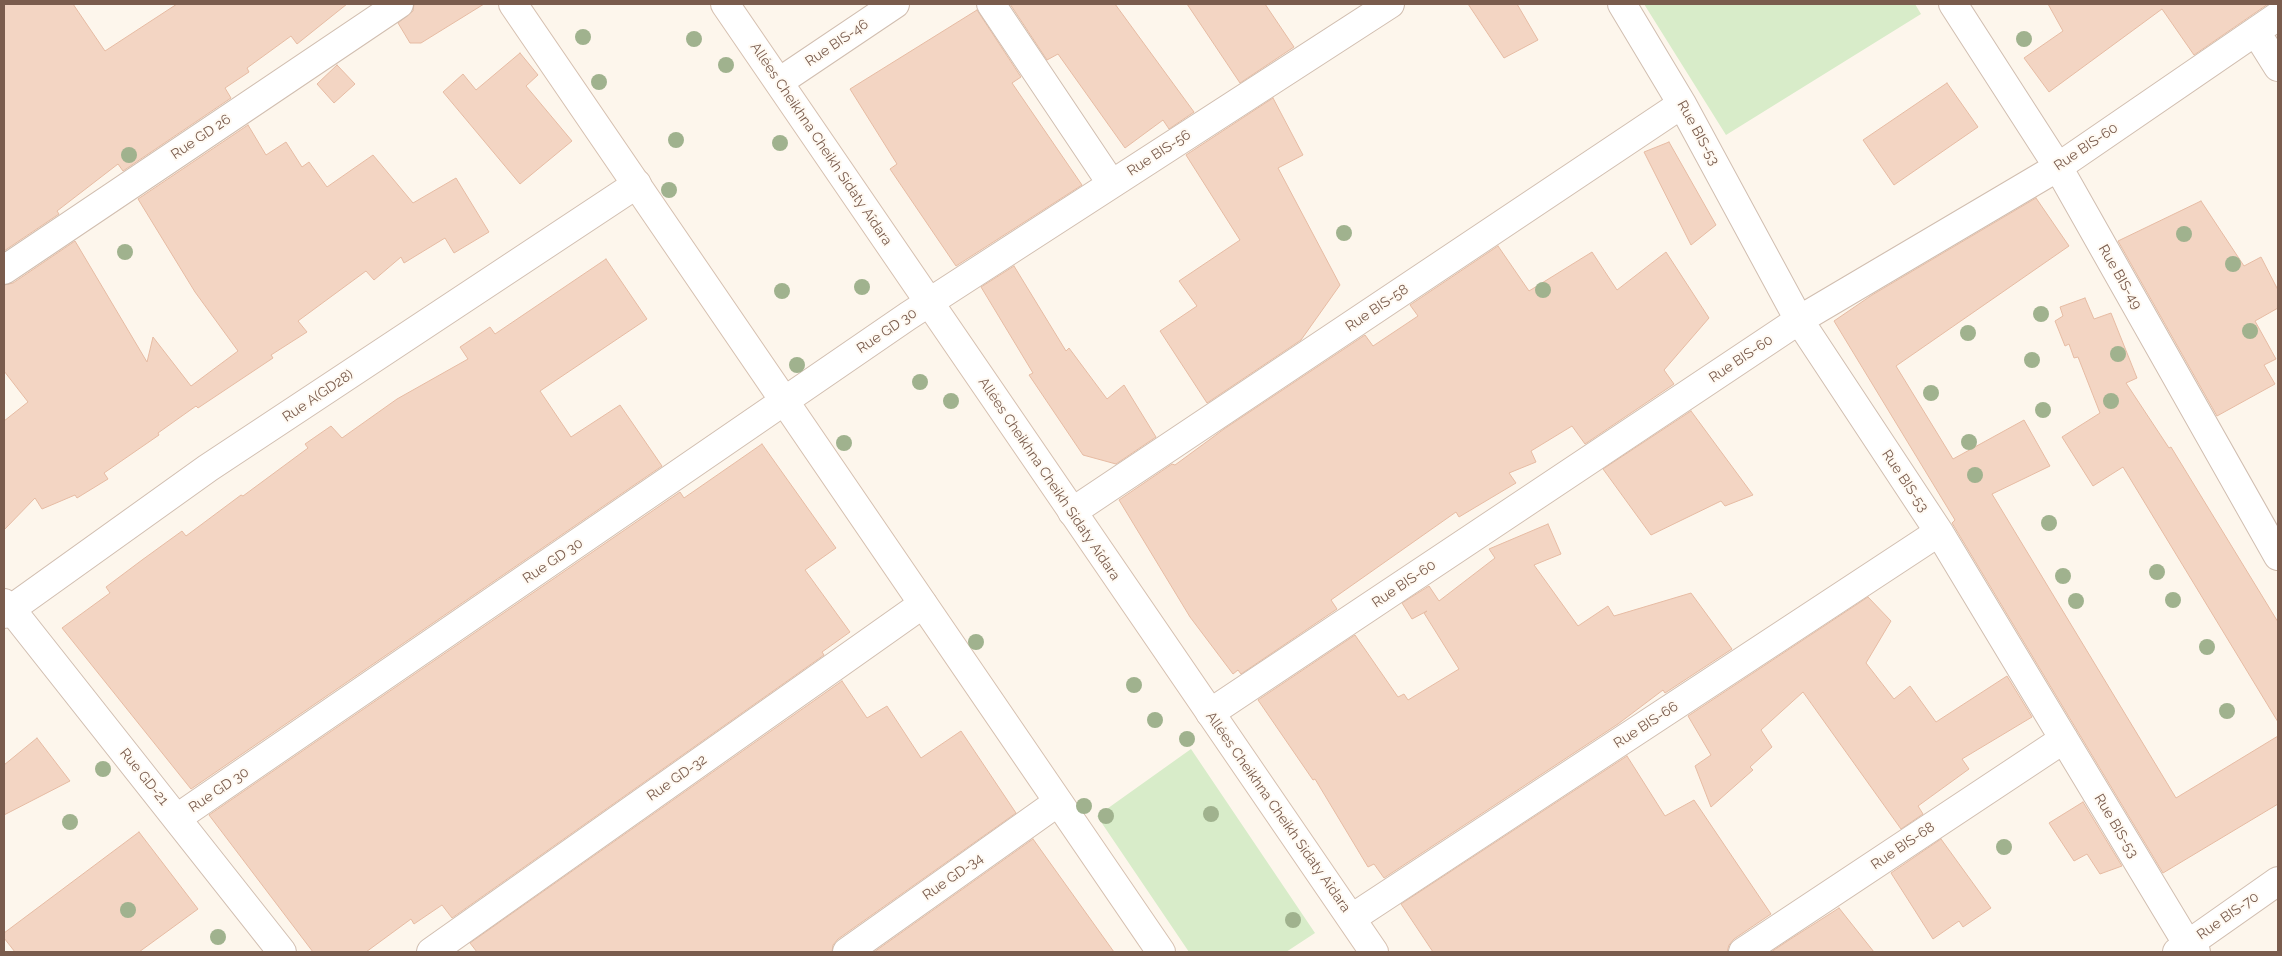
<!DOCTYPE html>
<meta charset="utf-8">
<style>
body{margin:0}
#map{position:relative;width:2282px;height:956px;overflow:hidden;background:#fdf6ec;font-family:Raleway,sans-serif}
canvas{display:block}
.frame{position:absolute;inset:0;border:5px solid #7a5c4d;pointer-events:none}
</style>
<div id="map">
<canvas width="2282" height="956"></canvas>
<div class="frame"></div>
</div>
<script>
const context = document.querySelector('canvas').getContext('2d');
context.lineJoin = 'round';
function paint(path, color) { context.fillStyle = color; context.fill(path, 'evenodd'); }
const toPath = rows => new Path2D(rows.map(r => 'M' + r).join(''));
function strokePath(path, color, width, dash) { context.strokeStyle = color; context.lineWidth = width; context.lineCap = dash ? 'butt' : 'round'; context.setLineDash(dash || []); context.stroke(path); }
function write(font, color, halo, rows, align = 'center') {
  context.font = font + ' Raleway,sans-serif'; context.lineWidth = 4; context.setLineDash([]); context.textBaseline = 'middle'; context.strokeStyle = halo; context.fillStyle = color; for (const [text, x, y, turn = 0] of rows) {
    context.save(); context.translate(x, y); context.rotate((+turn || 0) * Math.PI / 180); context.textAlign = isNaN(turn) ? turn : align; if (halo) context.strokeText(text, 0, 0); context.fillText(text, 0, 0); context.restore();
  }
}
paint(toPath([
 [1644,4,1915,4,1921,14,1726,135],
 [1191,749,1315,933,1286,952,1189,952,1097,816]
]), '#d8ecc9');
const building = toPath([
 [4,4,73,4,105,51,177,4,347,4,297,44,291,36,247,68,249,72,225,88,231,98,123,171,118,164,57,211,59,214,4,251,4,4],
 [414,4,484,4,421,43,410,43,398,23,413,11,414,4],
 [1010,4,1115,4,1194,112,1169,129,1163,120,1125,148,1058,54,1047,60,1010,4],
 [1187,4,1265,4,1294,47,1240,83,1187,4],
 [1468,4,1517,4,1538,40,1504,58,1468,4],
 [2048,4,2268,4,2194,55,2162,9,2049,92,2024,58,2063,31,2048,4],
 [977,10,1021,77,1012,83,1082,185,956,266,890,169,897,164,850,89,977,10],
 [520,53,538,75,526,86,572,141,520,184,443,92,463,74,476,90,520,53],
 [337,65,355,84,334,103,317,84,337,65],
 [1947,83,1978,127,1894,185,1863,140,1947,83],
 [1273,98,1303,155,1278,168,1340,285,1301,340,1207,403,1160,331,1197,306,1179,281,1240,240,1186,155,1273,98],
 [248,125,266,155,286,142,302,167,309,162,327,187,373,155,413,203,456,178,489,232,454,253,445,238,404,263,401,257,374,280,366,271,298,321,307,332,271,355,273,358,198,408,196,406,158,433,159,435,104,473,108,479,77,498,75,495,42,509,35,498,4,530,4,421,28,402,4,371,4,285,13,283,75,241,147,362,153,337,191,386,238,351,195,292,138,199,248,125],
 [1669,142,1716,225,1691,245,1644,152,1669,142],
 [2036,198,2069,246,1896,366,1953,459,2024,420,2050,466,1992,494,2176,798,2278,736,2278,804,2163,873,1952,523,1955,520,1834,321,1872,295,2036,198],
 [2201,201,2244,266,2261,257,2278,290,2278,308,2255,321,2276,359,2264,365,2275,384,2217,416,2118,241,2201,201],
 [1498,246,1529,291,1592,252,1617,290,1666,252,1709,318,1664,370,1674,384,1585,444,1572,426,1531,451,1536,462,1509,473,1516,483,1459,517,1456,512,1331,600,1337,609,1241,674,1238,670,1233,674,1190,617,1119,500,1172,464,1175,465,1224,429,1365,335,1373,346,1418,316,1410,305,1498,246],
 [606,259,647,319,540,391,571,437,620,405,662,466,191,789,62,628,110,593,106,587,142,560,182,531,186,536,241,495,243,496,308,448,305,444,331,426,342,438,397,399,468,359,460,347,490,327,495,334,606,259],
 [1014,266,1066,351,1069,348,1107,399,1124,385,1156,437,1116,464,1083,455,1029,375,1033,373,981,287,1014,266],
 [2085,298,2094,319,2111,313,2137,378,2126,383,2169,448,2171,447,2278,622,2278,722,2123,467,2093,486,2062,437,2100,413,2078,357,2074,358,2069,344,2065,346,2055,321,2063,316,2060,307,2085,298],
 [1691,411,1753,495,1725,506,1721,501,1651,535,1603,469,1691,411],
 [762,444,836,548,805,570,850,632,822,652,824,655,452,918,442,905,414,924,411,919,366,952,313,952,209,815,680,492,684,498,762,444],
 [1548,524,1561,554,1534,565,1578,626,1608,606,1614,616,1691,593,1732,649,1665,693,1663,690,1618,724,1384,878,1374,864,1368,867,1315,779,1313,780,1258,700,1355,635,1398,697,1404,694,1408,700,1459,669,1424,613,1427,611,1412,619,1402,603,1429,586,1439,601,1495,558,1489,549,1548,524],
 [1868,597,1891,621,1866,663,1894,699,1910,686,1936,722,2007,676,2032,717,1962,759,1969,769,1918,806,1923,814,1901,829,1803,692,1761,730,1772,747,1750,767,1753,770,1711,807,1695,766,1711,755,1688,716,1868,597],
 [842,681,867,718,887,706,921,758,961,731,1016,813,838,939,833,945,832,952,477,952,470,943,842,681],
 [37,738,70,781,4,815,4,765,37,738],
 [1627,756,1665,816,1694,800,1771,914,1734,939,1729,945,1727,952,1433,952,1401,904,1627,756],
 [2083,802,2122,866,2100,874,2087,854,2074,861,2049,823,2083,802],
 [139,832,198,909,139,952,15,952,4,938,4,933,139,832],
 [1033,839,1114,952,874,952,1033,839],
 [1941,839,1991,908,1963,927,1959,921,1933,939,1891,873,1941,839],
 [1839,908,1874,952,1771,952,1789,940,1839,908]
]);
paint(building, '#f3d5c3');
strokePath(building, '#e6bba3', 1);
const minor = toPath([
 [991,4,1111,183],
 [1622,4,1682,104,1799,320,1939,532,2188,945,2196,952],
 [1953,4,2058,167,2278,556],
 [2256,32,2278,67],
 [779,82,895,4],
 [4,270,399,4],
 [1072,512,1682,104],
 [4,603,11,609,282,952],
 [4,614,208,468,637,184],
 [1210,713,1799,320,2058,167,2278,16],
 [177,818,908,316,1390,4],
 [1352,918,1939,532],
 [431,952,923,604],
 [847,952,1058,802],
 [1743,952,2064,739],
 [2177,952,2278,881]
]);
const secondary = toPath([
 [513,4,1161,952],
 [725,4,1374,952]
]);
strokePath(minor, '#d1beb0', 30);
strokePath(secondary, '#d6c0b0', 30);
strokePath(minor, '#fff', 28);
strokePath(secondary, '#fff', 28);
context.fillStyle = '#a0b28e';
for (const [x, y] of [
 [583,37],
 [694,39],
 [2024,39],
 [726,65],
 [599,82],
 [676,140],
 [780,143],
 [129,155],
 [669,190],
 [1344,233],
 [2184,234],
 [125,252],
 [2233,264],
 [862,287],
 [1543,290],
 [782,291],
 [2041,314],
 [2250,331],
 [1968,333],
 [2118,354],
 [2032,360],
 [797,365],
 [920,382],
 [1931,393],
 [951,401],
 [2111,401],
 [2043,410],
 [1969,442],
 [844,443],
 [1975,475],
 [2049,523],
 [2157,572],
 [2063,576],
 [2173,600],
 [2076,601],
 [976,642],
 [2207,647],
 [1134,685],
 [2227,711],
 [1155,720],
 [1187,739],
 [103,769],
 [1084,806],
 [1211,814],
 [1106,816],
 [70,822],
 [2004,847],
 [128,910],
 [1293,920],
 [218,937]
]) { context.beginPath(); context.arc(x, y, 8, 0, 2 * Math.PI); context.fill(); }
write('14px', '#7a5c4d', '#fffaf3', [
 ["Rue BIS-46",837,43,-34],
 ["Rue BIS-53",1698,133,61],
 ["Rue GD 26",201,137,-34],
 ["Allées Cheikhna Cheikh Sidaty Aîdara",821,144,56],
 ["Rue BIS-60",2086,147,-34],
 ["Rue BIS-56",1159,153,-33],
 ["Rue BIS-49",2120,277,60],
 ["Rue BIS-58",1377,308,-34],
 ["Rue GD 30",887,331,-34],
 ["Rue BIS-60",1741,359,-34],
 ["Rue A(GD28)",318,396,-34],
 ["Allées Cheikhna Cheikh Sidaty Aîdara",1049,479,56],
 ["Rue BIS-53",1905,481,56],
 ["Rue GD 30",553,561,-34],
 ["Rue BIS-60",1404,584,-34],
 ["Rue BIS-66",1646,725,-33],
 ["Rue GD-21",144,777,51],
 ["Rue GD-32",677,778,-35],
 ["Rue GD 30",219,790,-34],
 ["Allées Cheikhna Cheikh Sidaty Aîdara",1278,812,55],
 ["Rue BIS-53",2116,826,59],
 ["Rue BIS-68",1903,846,-34],
 ["Rue GD-34",953,877,-35],
 ["Rue BIS-70",2228,916,-35]
]);
</script>
